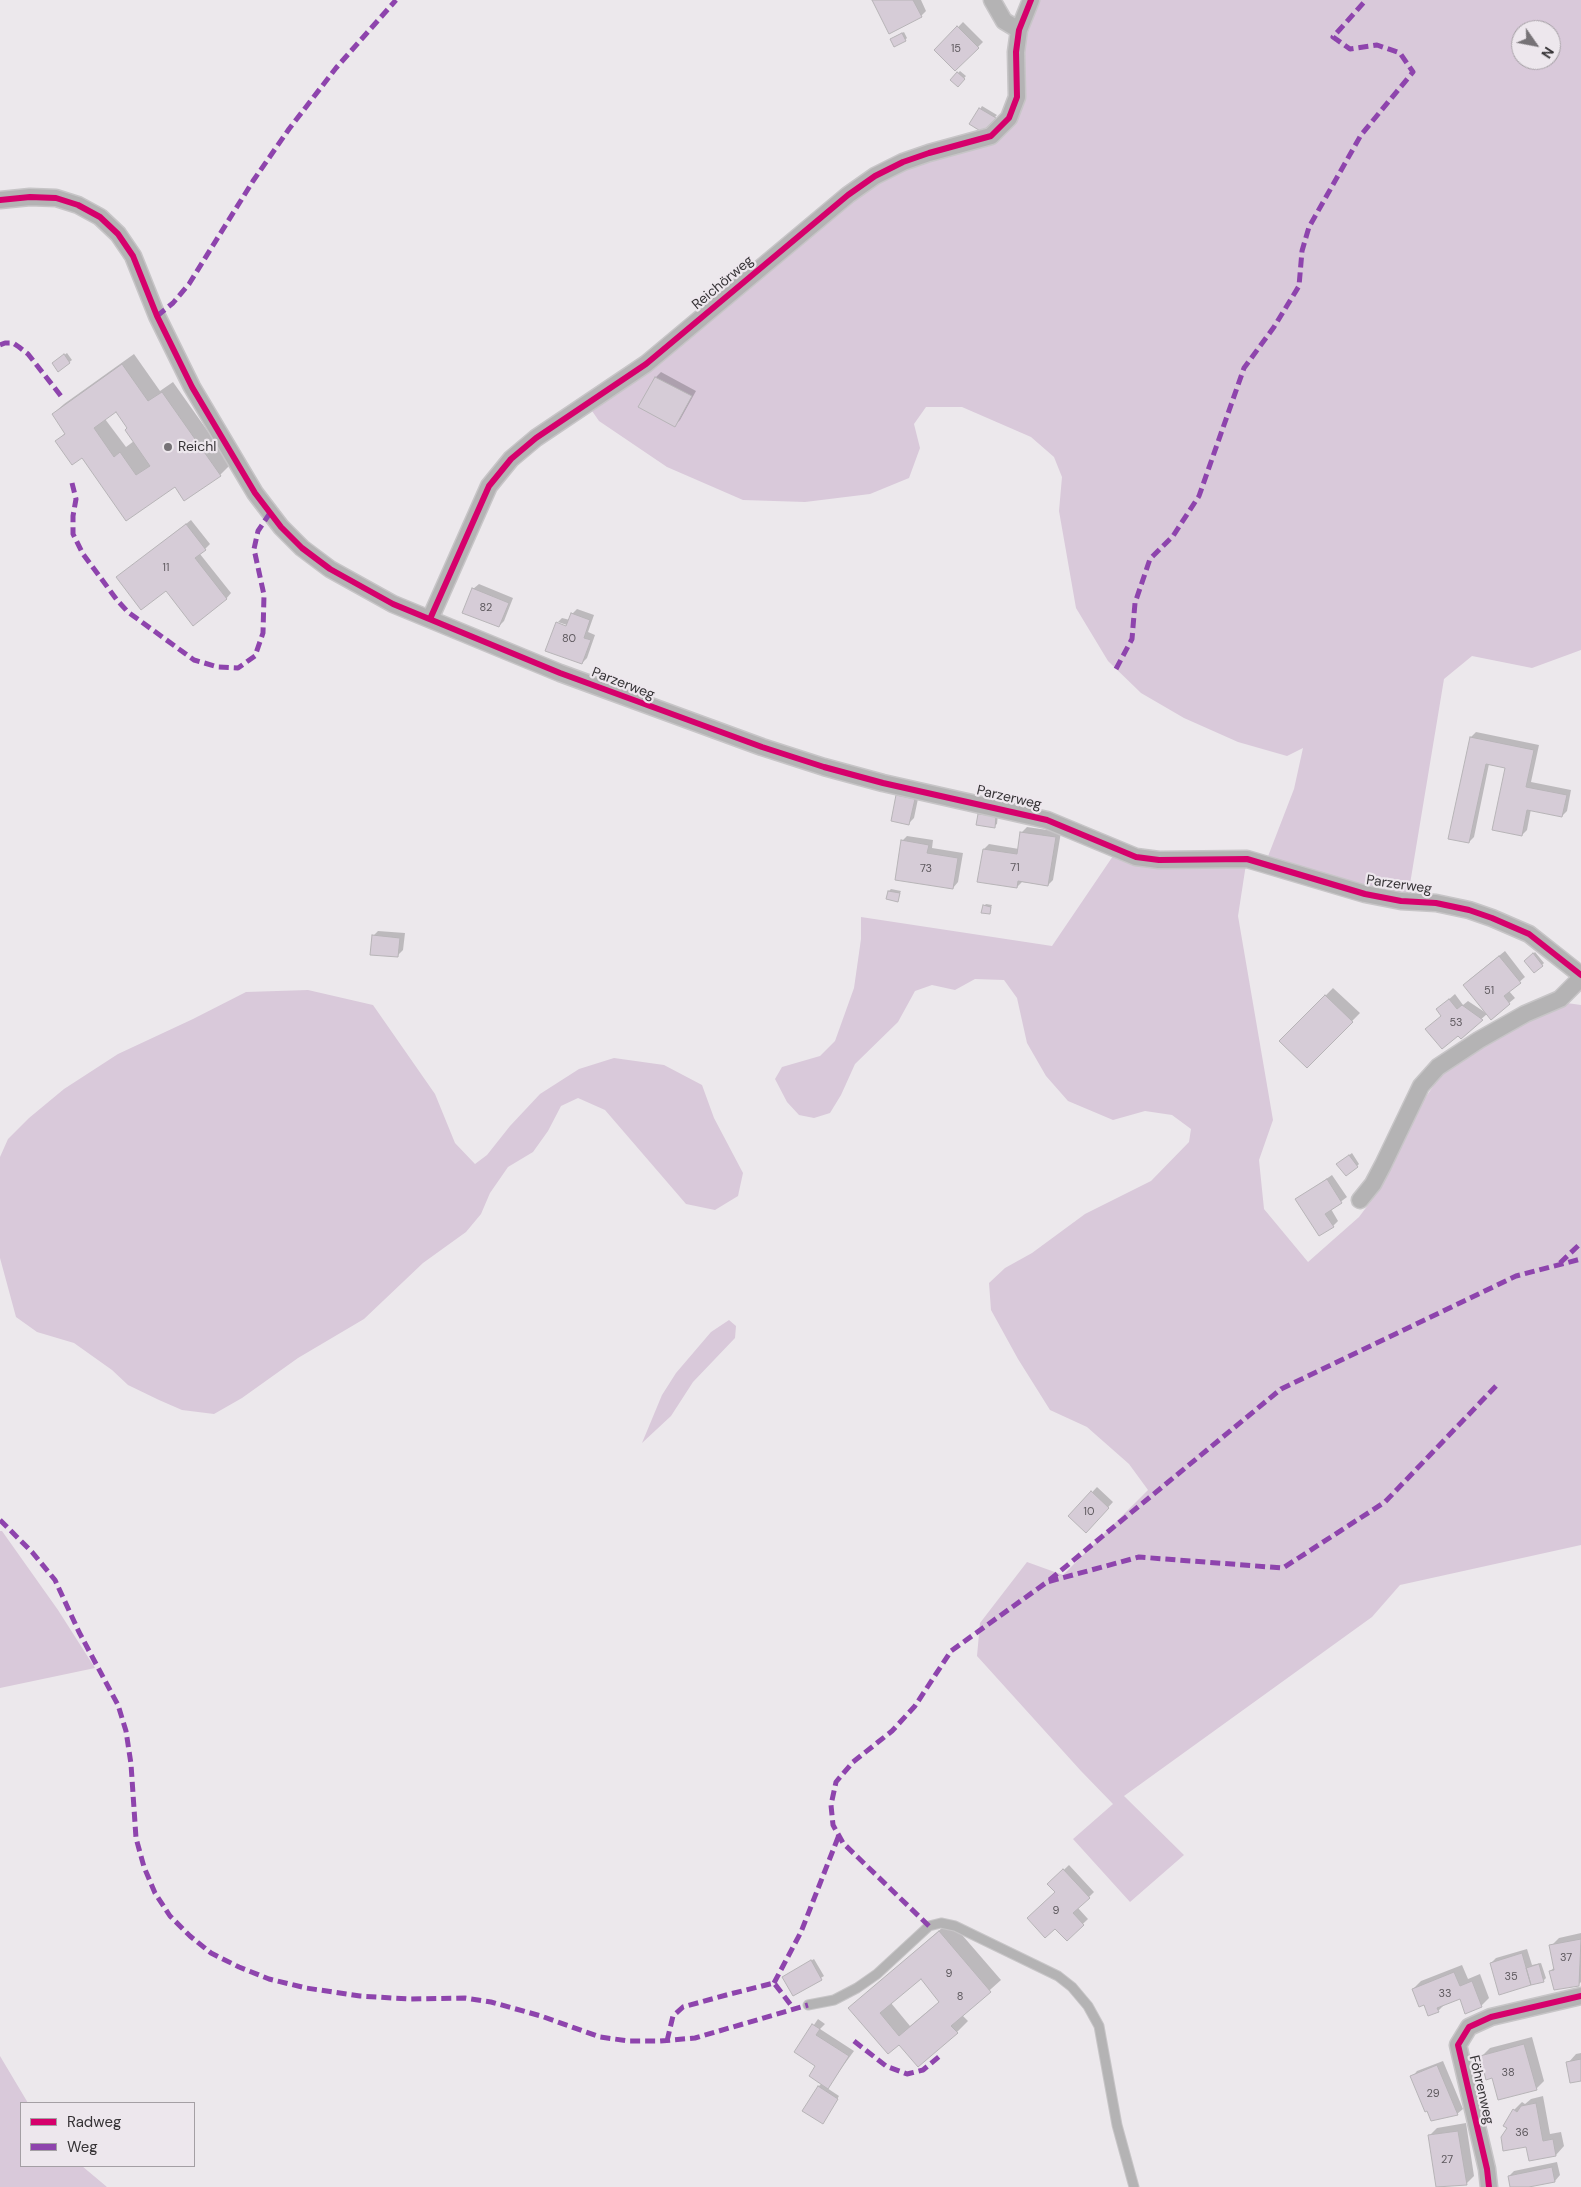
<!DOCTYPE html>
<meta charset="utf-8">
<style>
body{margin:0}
#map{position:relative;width:1581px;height:2187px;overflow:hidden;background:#ece8ec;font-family:"DM Sans",sans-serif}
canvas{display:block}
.legend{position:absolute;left:20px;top:2102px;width:175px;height:65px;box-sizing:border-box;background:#ede7ed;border:1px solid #a49fa4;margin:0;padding:6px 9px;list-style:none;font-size:15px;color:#363336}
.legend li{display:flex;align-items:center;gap:10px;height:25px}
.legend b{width:25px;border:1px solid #a49fa4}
.north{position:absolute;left:1511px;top:20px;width:50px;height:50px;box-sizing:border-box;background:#ede7ed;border:1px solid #a49fa4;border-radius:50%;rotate:123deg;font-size:14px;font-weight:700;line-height:20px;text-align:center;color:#363336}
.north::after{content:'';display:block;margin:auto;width:18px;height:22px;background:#767276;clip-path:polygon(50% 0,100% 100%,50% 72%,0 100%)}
</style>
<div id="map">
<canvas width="1581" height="2187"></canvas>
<ul class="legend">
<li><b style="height:6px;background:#d6006c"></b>Radweg</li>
<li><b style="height:6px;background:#8e44ad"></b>Weg</li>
</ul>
<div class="north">N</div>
</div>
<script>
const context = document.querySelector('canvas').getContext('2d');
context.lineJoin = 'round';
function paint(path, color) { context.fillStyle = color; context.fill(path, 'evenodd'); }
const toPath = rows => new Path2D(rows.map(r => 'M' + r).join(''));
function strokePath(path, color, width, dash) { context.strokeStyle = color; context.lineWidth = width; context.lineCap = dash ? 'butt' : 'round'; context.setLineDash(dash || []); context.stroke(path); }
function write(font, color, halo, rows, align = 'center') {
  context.font = font + ' "DM Sans",sans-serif'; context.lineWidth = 4.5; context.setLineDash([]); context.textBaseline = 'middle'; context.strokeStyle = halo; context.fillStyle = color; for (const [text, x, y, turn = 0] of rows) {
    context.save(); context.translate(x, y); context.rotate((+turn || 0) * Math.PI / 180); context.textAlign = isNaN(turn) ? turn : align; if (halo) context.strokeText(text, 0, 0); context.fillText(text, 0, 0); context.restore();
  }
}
paint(toPath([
 [1040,0,1581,0,1581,650,1532,668,1472,656,1444,679,1408,896,1371,889,1267,859,1294,789,1303,748,1287,756,1238,742,1184,718,1141,693,1108,661,1076,608,1059,511,1062,477,1054,457,1031,437,962,407,926,407,914,424,920,448,909,478,870,494,805,502,743,500,667,467,599,421,590,408,834,214,881,180,1010,125,1024,35],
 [1521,30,1551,30,1551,60,1521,60],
 [1113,856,1246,864,1238,916,1273,1120,1259,1160,1264,1209,1308,1262,1359,1217,1377,1193,1391,1169,1421,1104,1438,1079,1456,1063,1534,1015,1567,1003,1581,1005,1581,1545,1400,1585,1372,1617,1124,1796,1184,1855,1130,1902,1073,1839,1113,1804,1081,1771,977,1656,980,1623,1027,1562,1063,1575,1148,1490,1129,1464,1087,1427,1050,1410,1018,1359,991,1310,989,1283,1005,1268,1032,1253,1085,1214,1151,1181,1189,1142,1191,1129,1172,1115,1145,1111,1113,1120,1068,1101,1046,1076,1027,1043,1017,998,1004,980,975,979,955,990,932,985,915,991,898,1022,855,1064,841,1095,830,1113,814,1118,799,1115,787,1102,775,1079,782,1067,820,1056,835,1041,854,988,861,939,861,917,1052,946],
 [308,990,373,1005,435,1094,455,1143,475,1164,487,1155,510,1126,540,1094,579,1069,614,1058,664,1065,702,1085,714,1118,743,1173,738,1196,715,1210,686,1204,605,1110,578,1098,561,1106,548,1131,533,1152,508,1167,490,1193,481,1214,466,1232,423,1263,364,1319,298,1358,242,1398,214,1414,182,1410,159,1400,128,1385,112,1370,74,1343,37,1332,16,1317,0,1258,0,1157,8,1139,29,1118,64,1089,118,1054,193,1019,246,992],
 [729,1320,736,1326,735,1338,693,1382,671,1416,642,1443,662,1395,676,1373,711,1332],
 [0,1531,2,1531,58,1610,95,1668,0,1688],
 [0,2056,28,2103,21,2103,21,2166,82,2166,107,2187,0,2187]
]), '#d9c9da');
paint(toPath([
 [873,0,921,0,926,11,921,16],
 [963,22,983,42,955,70,936,50],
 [904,32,907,38,905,40,894,37],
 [960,71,966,76,958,85,952,79],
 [982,106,997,115,982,131,971,124],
 [67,353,72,360,59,370,56,361],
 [134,354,160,391,173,382,231,464,220,475,175,485,127,519,83,457,57,441,66,432,53,414,64,404],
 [117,411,129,428,134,441,126,447,105,419],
 [661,372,696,391,680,420,675,425,656,377],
 [191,520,210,544,200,554,231,593,226,599,166,589,123,573],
 [479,584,513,598,504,621,499,626,473,589],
 [577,609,594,615,588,632,595,635,587,658,582,663,557,623,572,629,573,627,558,622,562,618,570,620,572,614],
 [1476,732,1539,745,1531,782,1571,790,1567,811,1562,816,1531,809,1527,830,1522,835,1506,767,1489,764,1474,837,1469,842,1471,737],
 [902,791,919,794,914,818,909,823,897,796],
 [981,812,998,814,997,824,994,826,979,814],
 [1027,827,1061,832,1053,880,1048,885,1022,882,1017,887,984,849,989,844,1019,849,1022,832],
 [907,836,933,840,932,848,963,853,958,882,953,888,902,841],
 [891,889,901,891,897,900,889,891],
 [986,904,992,905,989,913,984,906],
 [378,931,405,933,403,950,398,955,373,936],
 [1505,951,1525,977,1509,991,1515,998,1491,1018,1487,1014,1461,1037,1438,1009,1455,994,1463,1005,1468,1001,1486,1013,1469,980],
 [1535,952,1544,963,1542,965,1528,959],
 [1333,988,1360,1013,1307,1067,1281,1041],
 [1352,1153,1359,1164,1357,1166,1340,1162],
 [1332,1175,1347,1197,1331,1209,1338,1221,1333,1226,1297,1199],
 [1097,1487,1113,1502,1091,1526,1070,1516],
 [1069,1865,1094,1892,1078,1908,1088,1919,1067,1939,1056,1892,1049,1884],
 [950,1921,1001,1980,962,2015,968,2021,957,2032,899,2043,850,2008],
 [921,1978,940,2001,910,2026,891,2003],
 [1581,1933,1581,1982,1579,1984,1550,1971,1555,1967,1551,1946,1559,1938],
 [1527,1949,1532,1965,1541,1963,1546,1978,1544,1980,1491,1963,1496,1958],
 [814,1959,824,1976,794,1995,784,1977],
 [1462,1965,1468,1979,1480,1974,1489,1998,1481,2006,1461,1998,1445,2004,1438,2011,1425,2003,1413,1989,1421,1981],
 [818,2019,825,2024,820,2029,854,2051,827,2088,839,2096,825,2120,818,2087,822,2083,817,2065,796,2051],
 [1532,2037,1544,2081,1536,2089,1493,2077,1482,2056,1490,2048],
 [1581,2053,1581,2080,1568,2063,1576,2054],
 [1443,2061,1463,2109,1457,2114,1428,2110,1412,2077,1417,2071],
 [1543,2096,1550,2134,1561,2132,1564,2146,1556,2155,1527,2145,1514,2110,1522,2102,1525,2104,1531,2099],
 [1466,2123,1474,2176,1466,2184,1437,2187,1429,2136,1437,2128],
 [1557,2162,1560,2175,1555,2181,1532,2185,1532,2187,1511,2187,1509,2176,1514,2171]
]), '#0003');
const building = toPath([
 [872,0,913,0,922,17,889,34,872,0],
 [957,26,979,48,955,71,934,50,957,26],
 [902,33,906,41,894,47,890,39,902,33],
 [957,72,965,79,958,87,950,80,957,72],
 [979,108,996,118,982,132,969,124,979,108],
 [64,354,70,363,58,372,52,363,64,354],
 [122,364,148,401,162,392,221,476,184,501,175,487,126,521,82,458,72,465,55,441,65,434,52,414,122,364],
 [116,412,127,428,125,430,150,466,136,475,120,452,114,457,94,428,116,412],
 [655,377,692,396,675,427,638,407,655,377],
 [186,524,206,550,195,558,227,599,193,626,166,591,141,610,116,577,186,524],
 [472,588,509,603,499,627,462,613,472,588],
 [571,613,590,620,584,638,591,640,582,664,545,651,556,622,566,626,571,613],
 [1470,737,1534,750,1526,787,1567,795,1562,817,1527,810,1522,836,1492,830,1505,768,1486,764,1469,843,1448,839,1470,737],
 [896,795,915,799,909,825,891,821,896,795],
 [978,814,996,816,995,828,976,825,978,814],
 [1020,832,1056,837,1048,886,1018,881,1017,888,977,882,983,849,1017,854,1020,832],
 [901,840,929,845,927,853,958,858,953,889,895,880,901,840],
 [888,891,900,893,898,902,886,899,888,891],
 [983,905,991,907,990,914,981,913,983,905],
 [372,935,400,938,398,957,370,955,372,935],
 [1533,953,1543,966,1534,973,1524,961,1533,953],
 [1499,956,1521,983,1504,996,1510,1004,1491,1020,1463,985,1499,956],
 [1325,995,1353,1022,1307,1068,1279,1041,1325,995],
 [1449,999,1457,1009,1462,1005,1483,1020,1461,1039,1458,1036,1442,1049,1425,1029,1441,1016,1436,1009,1449,999],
 [1349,1155,1358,1167,1346,1176,1336,1164,1349,1155],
 [1327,1179,1342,1203,1325,1214,1334,1227,1319,1236,1295,1199,1327,1179],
 [1091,1491,1109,1508,1086,1533,1068,1516,1091,1491],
 [1063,1869,1090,1898,1073,1913,1084,1925,1067,1941,1055,1929,1045,1938,1027,1918,1055,1892,1047,1884,1063,1869],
 [939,1931,991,1992,951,2026,958,2033,918,2067,899,2045,888,2054,848,2008,939,1931],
 [921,1979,939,2002,899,2036,880,2013,921,1979],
 [1581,1939,1579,1986,1554,1990,1549,1971,1554,1970,1549,1945,1581,1939],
 [1522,1953,1531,1985,1499,1995,1490,1963,1522,1953],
 [811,1960,822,1980,793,1996,782,1977,811,1960],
 [1539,1964,1544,1982,1531,1985,1526,1968,1539,1964],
 [1454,1972,1460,1986,1472,1981,1482,2007,1465,2014,1460,1999,1437,2008,1439,2012,1428,2016,1424,2005,1419,2007,1412,1989,1454,1972],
 [812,2024,820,2029,816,2035,849,2056,828,2089,809,2076,815,2066,794,2052,812,2024],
 [1524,2044,1537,2090,1498,2100,1492,2078,1486,2080,1480,2056,1524,2044],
 [1581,2059,1581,2081,1570,2083,1566,2062,1581,2059],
 [1437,2065,1458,2115,1431,2121,1427,2111,1425,2112,1410,2076,1437,2065],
 [818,2086,838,2099,823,2124,802,2111,818,2086],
 [1536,2103,1543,2141,1553,2139,1556,2156,1529,2161,1526,2147,1503,2151,1501,2137,1507,2128,1503,2126,1513,2109,1517,2112,1521,2106,1536,2103],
 [1458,2131,1467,2185,1436,2187,1428,2135,1458,2131],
 [1552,2167,1555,2182,1529,2187,1510,2187,1508,2176,1552,2167]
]);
paint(building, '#d6ccd7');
strokePath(building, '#b7b4b7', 1);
const lane = toPath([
 [808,2005,834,2000,857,1988,877,1974,929,1926,941,1923,955,1926,1058,1976,1072,1987,1088,2006,1099,2026,1117,2125,1134,2187]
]);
const street = toPath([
 [992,0,1004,21,1019,30],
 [0,200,30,197,56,198,78,205,100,217,118,234,133,256,157,316,192,387,255,493,281,527,302,548,330,569,393,604,560,673,762,747,824,767,883,783,1047,820,1136,857,1159,860,1247,859,1365,894,1401,901,1436,903,1469,910,1492,918,1529,934,1581,975],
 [430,619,489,486,511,459,536,438,646,364,848,195,875,176,903,162,929,153,991,136,1009,118,1017,97,1016,52,1019,30,1031,0],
 [1360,1200,1373,1184,1383,1165,1421,1086,1438,1067,1479,1040,1525,1014,1560,999,1581,978],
 [1489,2187,1487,2169,1458,2045,1469,2027,1491,2017,1581,1996]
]);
strokePath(lane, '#c7c5c7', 11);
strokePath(street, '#c7c5c7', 19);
strokePath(lane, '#b4b3b4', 9);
strokePath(street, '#b4b3b4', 16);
strokePath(toPath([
 [157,316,173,303,189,284,253,181,289,129,336,68,396,0],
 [0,345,5,343,13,343,19,347,28,354,61,396],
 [72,483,76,499,73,516,73,534,83,554,117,600,128,612,194,660,218,667,238,668,255,656,263,633,264,595,254,549,258,531,270,513],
 [1116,669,1132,639,1135,603,1150,559,1173,536,1199,496,1244,368,1274,327,1299,286,1302,251,1309,227,1361,135,1413,72,1400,53,1377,45,1350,49,1333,37,1366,0],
 [1560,1263,1581,1243],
 [1496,1386,1385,1502,1283,1568,1139,1557,1047,1582,1281,1389,1516,1276,1581,1259],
 [0,1520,32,1552,55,1580,79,1632,118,1705,126,1731,131,1764,136,1838,144,1867,155,1893,170,1916,190,1936,211,1953,239,1967,269,1979,306,1988,360,1996,409,1999,465,1998,491,2002,541,2016,600,2037,629,2041,660,2041,695,2038,808,2005],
 [929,1926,843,1843,833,1825,831,1805,836,1782,853,1762,892,1731,915,1706,951,1651,1047,1582],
 [774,1983,801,1932,839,1835],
 [667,2041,673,2016,683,2007,730,1994,774,1983,794,2009],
 [854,2041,886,2066,907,2074,923,2070,941,2055]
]), '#8e44ad', 5, [10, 5]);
strokePath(toPath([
 [0,200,30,197,56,198,78,205,100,217,118,234,133,256,157,316,192,387,255,493,281,527,302,548,330,569,393,604,560,673,762,747,824,767,883,783,1047,820,1136,857,1159,860,1247,859,1365,894,1401,901,1436,903,1469,910,1492,918,1529,934,1581,975],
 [430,619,489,486,511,459,536,438,646,364,848,195,875,176,903,162,929,153,991,136,1009,118,1017,97,1016,52,1019,30,1031,0],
 [1489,2187,1487,2169,1458,2045,1469,2027,1491,2017,1581,1996]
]), '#d6006c', 6);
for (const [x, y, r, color] of [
 [168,447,5,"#767276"]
]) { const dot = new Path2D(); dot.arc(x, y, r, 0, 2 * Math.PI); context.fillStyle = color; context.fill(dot); strokePath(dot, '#ede7ed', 2); }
write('11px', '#5e595e', null, [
 ["15",956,49],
 ["11",166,568],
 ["82",486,608],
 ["80",569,639],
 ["71",1015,868],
 ["73",926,869],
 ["51",1489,991],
 ["53",1456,1023],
 ["10",1089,1512],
 ["9",1056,1911],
 ["37",1566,1958],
 ["9",949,1974],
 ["35",1511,1977],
 ["33",1445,1994],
 ["8",960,1997],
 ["38",1508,2073],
 ["29",1433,2094],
 ["36",1522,2133],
 ["27",1447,2160]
]);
write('14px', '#363336', '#ede7ed', [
 ["Reichörweg",723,283,-40],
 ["Parzerweg",623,684,21],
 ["Parzerweg",1009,798,13],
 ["Parzerweg",1399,885,8],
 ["Föhrenweg",1481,2090,77]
]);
write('14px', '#363336', '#ede7ed', [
 ["Reichl",178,447]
], 'left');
</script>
